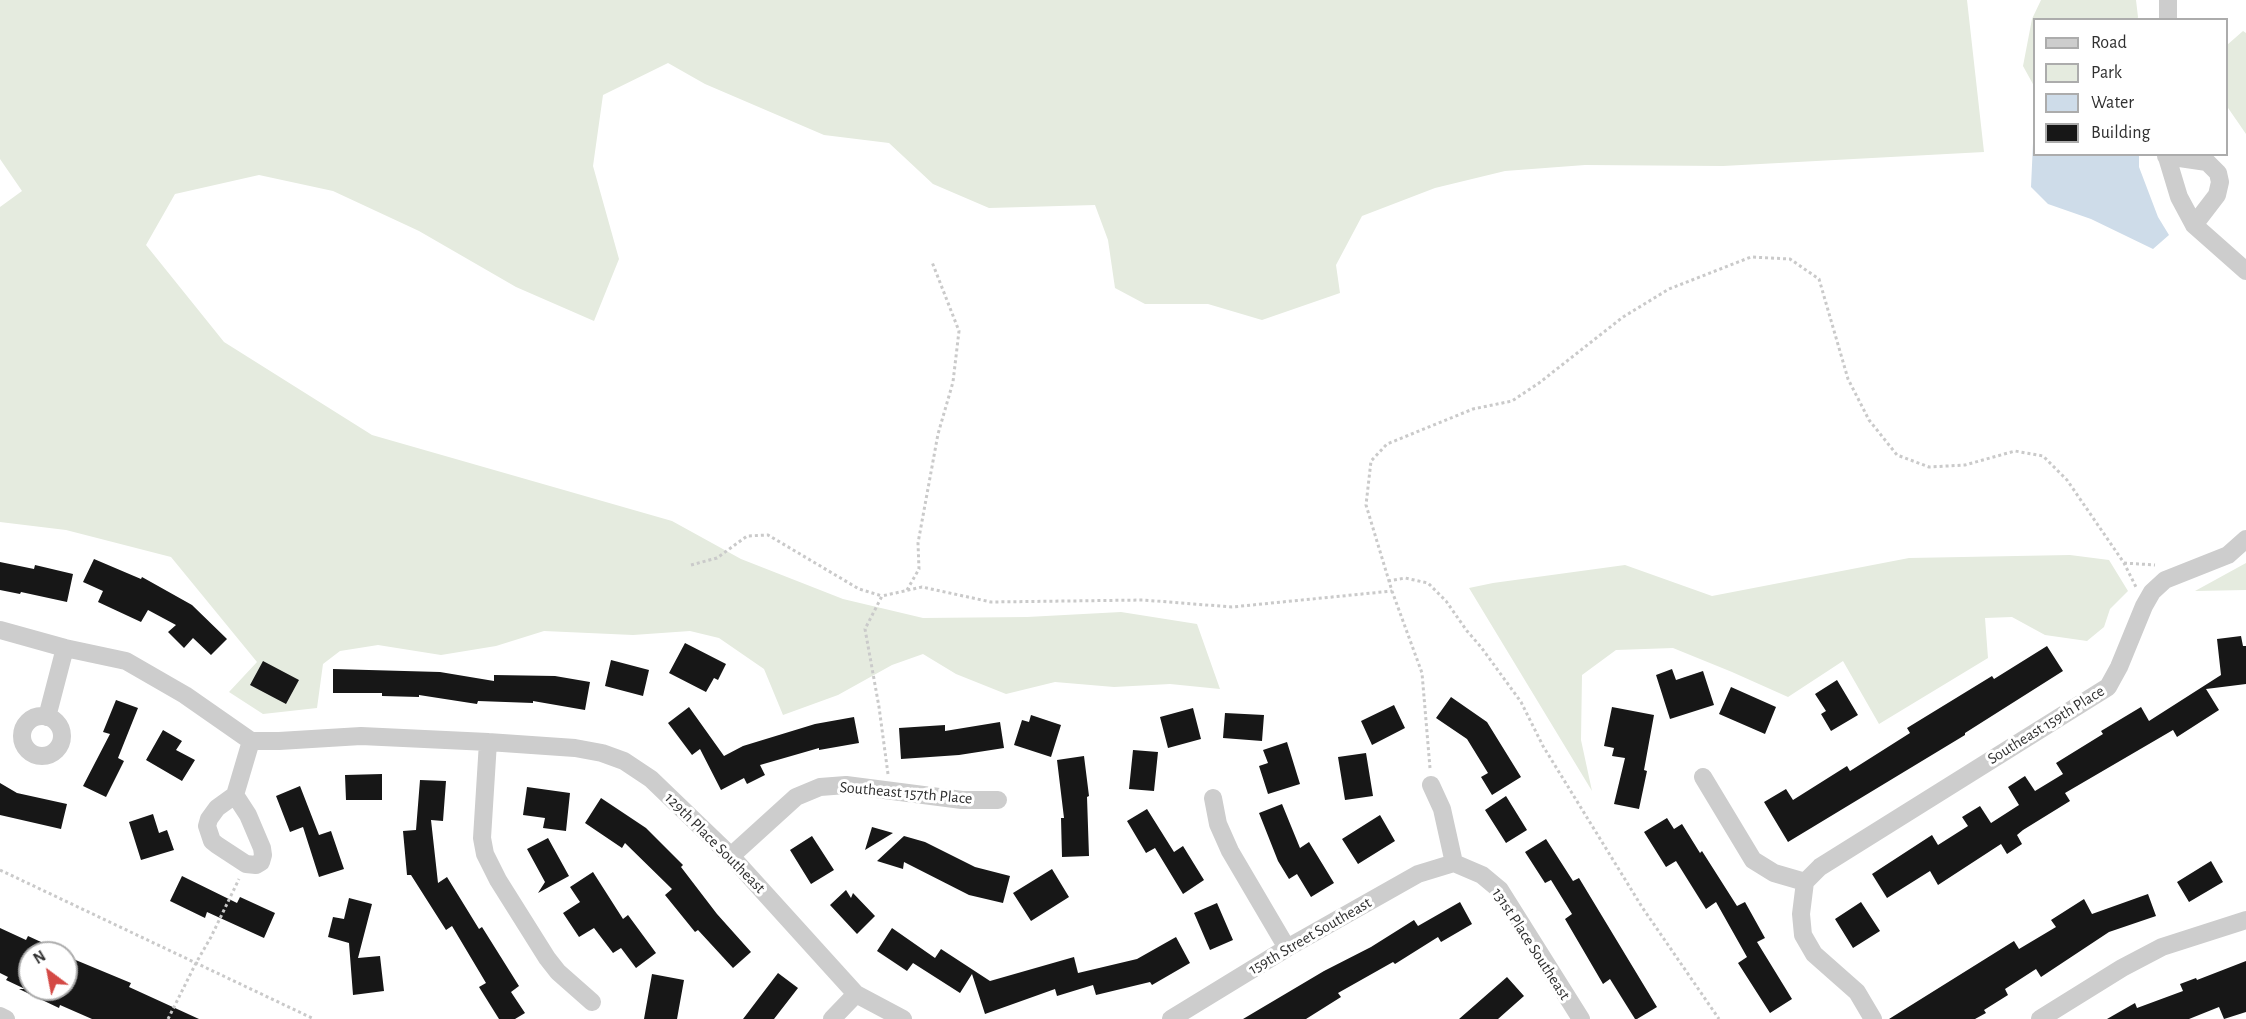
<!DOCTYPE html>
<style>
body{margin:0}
#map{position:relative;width:2246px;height:1019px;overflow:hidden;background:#fff;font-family:"Alegreya Sans",sans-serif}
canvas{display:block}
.legend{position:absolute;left:2033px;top:18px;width:195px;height:138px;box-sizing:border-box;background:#fff;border:2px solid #acacac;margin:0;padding:8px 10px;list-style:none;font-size:18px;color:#303030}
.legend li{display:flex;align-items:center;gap:12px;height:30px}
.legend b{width:30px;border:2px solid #acacac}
.north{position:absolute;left:18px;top:941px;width:60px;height:60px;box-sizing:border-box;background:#fff;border:2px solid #acacac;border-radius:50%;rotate:328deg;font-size:16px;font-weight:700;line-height:24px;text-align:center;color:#303030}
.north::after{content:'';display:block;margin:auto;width:21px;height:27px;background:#d44945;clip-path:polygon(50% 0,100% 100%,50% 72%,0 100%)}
</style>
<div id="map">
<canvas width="2246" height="1019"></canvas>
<ul class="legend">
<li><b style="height:8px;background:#cdcdcd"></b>Road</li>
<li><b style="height:16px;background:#e5ebdf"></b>Park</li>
<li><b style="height:16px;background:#cedce9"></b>Water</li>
<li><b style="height:16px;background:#171717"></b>Building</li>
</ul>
<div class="north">N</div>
</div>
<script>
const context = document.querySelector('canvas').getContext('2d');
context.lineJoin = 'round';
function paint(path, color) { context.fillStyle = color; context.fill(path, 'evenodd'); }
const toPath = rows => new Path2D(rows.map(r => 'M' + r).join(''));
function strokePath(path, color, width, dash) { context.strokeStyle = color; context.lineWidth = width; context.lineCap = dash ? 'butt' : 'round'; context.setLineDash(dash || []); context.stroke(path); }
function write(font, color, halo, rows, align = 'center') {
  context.font = font + ' "Alegreya Sans",sans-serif'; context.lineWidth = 6; context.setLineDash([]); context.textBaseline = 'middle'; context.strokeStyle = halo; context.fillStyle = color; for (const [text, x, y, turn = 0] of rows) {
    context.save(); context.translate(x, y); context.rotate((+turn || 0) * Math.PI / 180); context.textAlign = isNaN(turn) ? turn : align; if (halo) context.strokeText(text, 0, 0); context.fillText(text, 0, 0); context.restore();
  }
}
paint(toPath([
 [0,0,1967,0,1984,152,1723,166,1585,165,1505,171,1435,188,1362,216,1336,265,1340,293,1262,320,1208,304,1145,304,1115,288,1108,240,1095,205,989,208,933,184,889,143,824,135,705,84,668,63,603,95,593,166,619,259,594,321,516,287,419,231,333,191,259,175,175,194,146,245,224,342,372,435,672,521,741,559,843,599,923,618,1027,617,1121,612,1197,624,1220,689,1170,684,1114,687,1055,682,1006,694,956,674,923,654,892,665,838,695,783,715,764,669,719,638,690,631,633,635,544,631,496,646,441,655,378,645,340,651,323,664,317,708,263,714,229,692,257,662,171,557,66,530,0,522,0,207,22,191,0,159],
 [2041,0,2136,0,2138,17,2137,20,2034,20,2034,86,2023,66,2032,19],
 [2243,31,2246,33,2246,134,2226,105,2227,45],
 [2070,555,2109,560,2128,591,2110,609,2104,627,2087,641,2045,635,2012,617,1985,618,1988,658,1879,724,1843,661,1788,697,1732,672,1673,648,1616,650,1582,675,1581,740,1592,791,1469,588,1493,583,1625,565,1712,596,1909,558],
 [2246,563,2246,590,2195,591]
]), '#e5ebdf');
paint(toPath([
 [2033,143,2034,154,2139,155,2139,167,2158,217,2169,235,2153,249,2091,219,2048,204,2031,187]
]), '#cedce9');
paint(toPath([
 [94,559,141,579,142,577,192,605,227,639,211,655,193,638,184,648,168,632,176,625,148,610,141,622,98,602,103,591,83,582],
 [0,562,34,569,35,565,73,574,67,602,21,592,20,594,0,590],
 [2241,636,2243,646,2246,646,2246,684,2206,689,2219,710,2177,737,2173,730,2065,793,2070,801,2023,830,2017,835,2022,844,2007,854,2001,844,1938,885,1930,871,1887,898,1872,874,1932,835,1938,845,1968,826,1962,817,1980,806,1991,823,2019,805,2008,787,2025,776,2035,791,2063,774,2056,763,2103,734,2101,731,2141,707,2149,721,2221,675,2217,639],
 [685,643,726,664,718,680,714,678,706,692,669,673],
 [2047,646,2063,671,1965,733,1965,735,1788,842,1764,802,1786,789,1793,800,1847,766,1850,771,1910,733,1907,728,1992,676,1994,679],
 [611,660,649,670,643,696,605,686],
 [263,661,299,680,286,704,250,685],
 [333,669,440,672,494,681,494,675,555,676,590,682,585,710,533,701,533,703,478,701,477,704,419,695,419,697,382,696,382,693,333,693],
 [1672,669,1676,680,1703,671,1714,705,1670,719,1656,675],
 [1837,680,1858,715,1831,731,1821,714,1826,711,1815,694],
 [1731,687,1776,707,1765,734,1719,714],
 [1451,697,1487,722,1521,777,1492,795,1481,777,1488,773,1467,739,1436,718],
 [116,700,138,708,118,758,124,761,106,797,83,786,110,734,103,732],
 [1394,705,1405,728,1372,745,1361,721],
 [689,707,724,756,743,746,815,724,854,717,859,743,819,750,819,748,760,765,765,775,747,784,744,778,721,790,700,749,692,755,668,723],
 [1612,707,1654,715,1644,770,1647,771,1639,809,1614,804,1625,758,1612,756,1614,748,1604,746],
 [1193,708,1201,739,1168,748,1160,717],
 [1225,713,1264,715,1262,741,1223,738],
 [1031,715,1061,725,1051,757,1014,745,1022,720,1029,722],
 [1000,722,1004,748,959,755,901,759,899,728,945,725,945,731],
 [163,730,182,741,176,750,195,760,182,781,146,760],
 [1287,742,1300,784,1268,794,1259,766,1268,763,1263,750],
 [1133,750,1158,752,1154,791,1129,789],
 [1366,753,1373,796,1345,800,1338,757],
 [1084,756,1089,796,1087,797,1089,856,1062,857,1061,818,1064,818,1057,760],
 [382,774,382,800,346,800,345,775],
 [420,780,446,781,443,821,431,820,438,883,447,877,479,929,482,927,519,986,511,992,525,1013,515,1019,499,1019,479,987,486,983,452,926,446,930,411,875,407,875,403,831,416,830],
 [0,783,17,793,67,804,61,829,0,815],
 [300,786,319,835,331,831,344,869,319,877,303,827,290,832,276,796],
 [527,787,570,793,566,831,543,828,545,818,523,815],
 [1506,796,1527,830,1506,843,1485,810],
 [601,798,646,828,683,865,681,867,717,914,751,952,733,968,698,930,695,932,665,895,672,889,625,843,622,848,585,823],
 [1282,804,1300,848,1309,842,1334,883,1311,897,1297,874,1289,879,1278,861,1259,813],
 [1147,809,1174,852,1183,846,1204,880,1183,894,1155,848,1146,853,1127,821],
 [153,814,159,833,167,830,174,850,141,860,129,822],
 [1380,815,1395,841,1358,864,1342,839],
 [1667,818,1674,829,1682,824,1700,853,1702,851,1737,906,1745,902,1765,938,1757,942,1792,999,1770,1013,1738,963,1747,957,1716,902,1706,909,1676,861,1666,867,1644,832],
 [872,827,893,833,865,850],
 [812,836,834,870,811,884,790,850],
 [904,836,925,842,975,867,1010,876,1003,903,969,895,904,862,903,869,877,861],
 [548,838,569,876,538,893,545,882,527,849],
 [1546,839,1573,881,1579,878,1657,1007,1637,1019,1635,1019,1610,979,1603,984,1565,919,1572,914,1551,880,1545,883,1525,852],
 [2211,861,2223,882,2189,902,2177,882],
 [1052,869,1069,897,1031,921,1013,893],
 [593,872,623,919,628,915,656,953,636,968,621,948,613,953,594,928,579,937,563,913,580,902,570,887],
 [182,876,237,903,240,897,275,913,264,938,207,912,205,918,170,901],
 [846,890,851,898,853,893,875,916,857,934,830,905],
 [2148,894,2156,916,2109,932,2041,977,2036,969,2005,989,2008,995,1984,1010,1986,1013,1975,1019,1889,1019,2014,941,2019,949,2056,927,2051,920,2084,899,2092,914],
 [349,898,372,904,358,958,380,956,384,991,353,995,349,943,328,937,333,917,344,919],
 [1460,902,1472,924,1441,942,1438,937,1395,964,1393,962,1338,993,1341,997,1306,1019,1243,1019,1324,971,1371,947,1414,920,1418,926],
 [1861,902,1880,931,1853,948,1835,919],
 [1217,903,1233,940,1210,950,1194,913],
 [0,928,26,940,28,936,65,953,30,953,30,989,66,989,66,956,131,983,129,987,199,1019,92,1019,60,1005,59,1008,19,989,25,989,6,980,8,977,0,973],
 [892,928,935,958,941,949,990,981,1074,957,1078,973,1137,959,1176,937,1190,963,1152,985,1150,982,1096,995,1093,985,1057,996,1055,989,985,1014,972,974,960,993,913,963,907,971,877,951],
 [2246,961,2246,1012,2224,1019,2219,1007,2189,1019,2107,1019,2135,1003,2137,1008,2183,991,2180,984,2196,978,2197,980],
 [778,973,798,988,774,1019,743,1019],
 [652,974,684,980,677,1019,644,1019],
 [1507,977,1524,996,1498,1019,1459,1019]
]), '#171717');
strokePath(toPath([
 [2124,563,2155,565],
 [691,565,717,558,747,536,768,535,859,589,882,596],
 [1388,581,1405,578,1428,583,1446,601,1467,631,1481,647,1521,702,1543,746,1642,907,1719,1019],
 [907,590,919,569,918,543,938,434,953,382,959,331,932,262],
 [1430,768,1422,673,1392,591,1366,505,1371,461,1387,444,1473,409,1512,401,1539,383,1623,317,1669,289,1751,257,1790,259,1819,279,1848,379,1869,420,1897,455,1929,467,1965,465,2015,451,2043,456,2067,480,2124,563,2136,587],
 [888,774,879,707,865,629,882,596,922,587,991,602,1143,600,1232,607,1392,591],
 [0,870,314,1019],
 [168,1019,196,963,211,937,239,879]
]), '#cacaca', 3, [3, 3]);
strokePath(toPath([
 [2168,20,2168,0],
 [2166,154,2179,197,2194,225,2246,271],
 [2166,156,2207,162,2218,173,2220,182,2217,195,2194,225],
 [0,630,65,648,126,661,185,695,251,741,279,741,361,736,488,742,575,748,602,753,624,761,651,779,731,856,856,994,903,1019],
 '22 736a20 20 0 1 1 40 0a20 20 0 1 1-40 0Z',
 [47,717,65,648],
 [488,742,482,838,485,854,498,880,547,958,558,972,592,1002],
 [1703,777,1753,860,1774,873,1805,882,1801,914,1803,935,1814,954,1857,992,1873,1019],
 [1431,785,1442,809,1454,863],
 [235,795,248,815,262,848,263,855,261,862,256,865,246,864,217,845,212,841,207,826,209,819,217,808,235,795,251,741],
 [1213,798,1218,824,1230,851,1287,948],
 [731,856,796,797,820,787,846,785,962,800,998,800],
 [1454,863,1482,875,1500,890,1581,1019],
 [1805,882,1820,867,2108,687,2119,667,2144,606,2152,592,2165,580,2228,555,2246,539],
 [0,1016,6,1019],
 [832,1019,856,994],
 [1171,1019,1287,948,1418,874,1454,863],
 [2040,1019,2122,968,2162,947,2246,920]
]), '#cdcdcd', 18);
write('16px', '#303030', '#fff', [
 ["Southeast 159th Place",2046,725,-32],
 ["Southeast 157th Place",906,793,5],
 ["129th Place Southeast",715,843,45],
 ["159th Street Southeast",1310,936,-30],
 ["131st Place Southeast",1531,944,57]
]);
</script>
